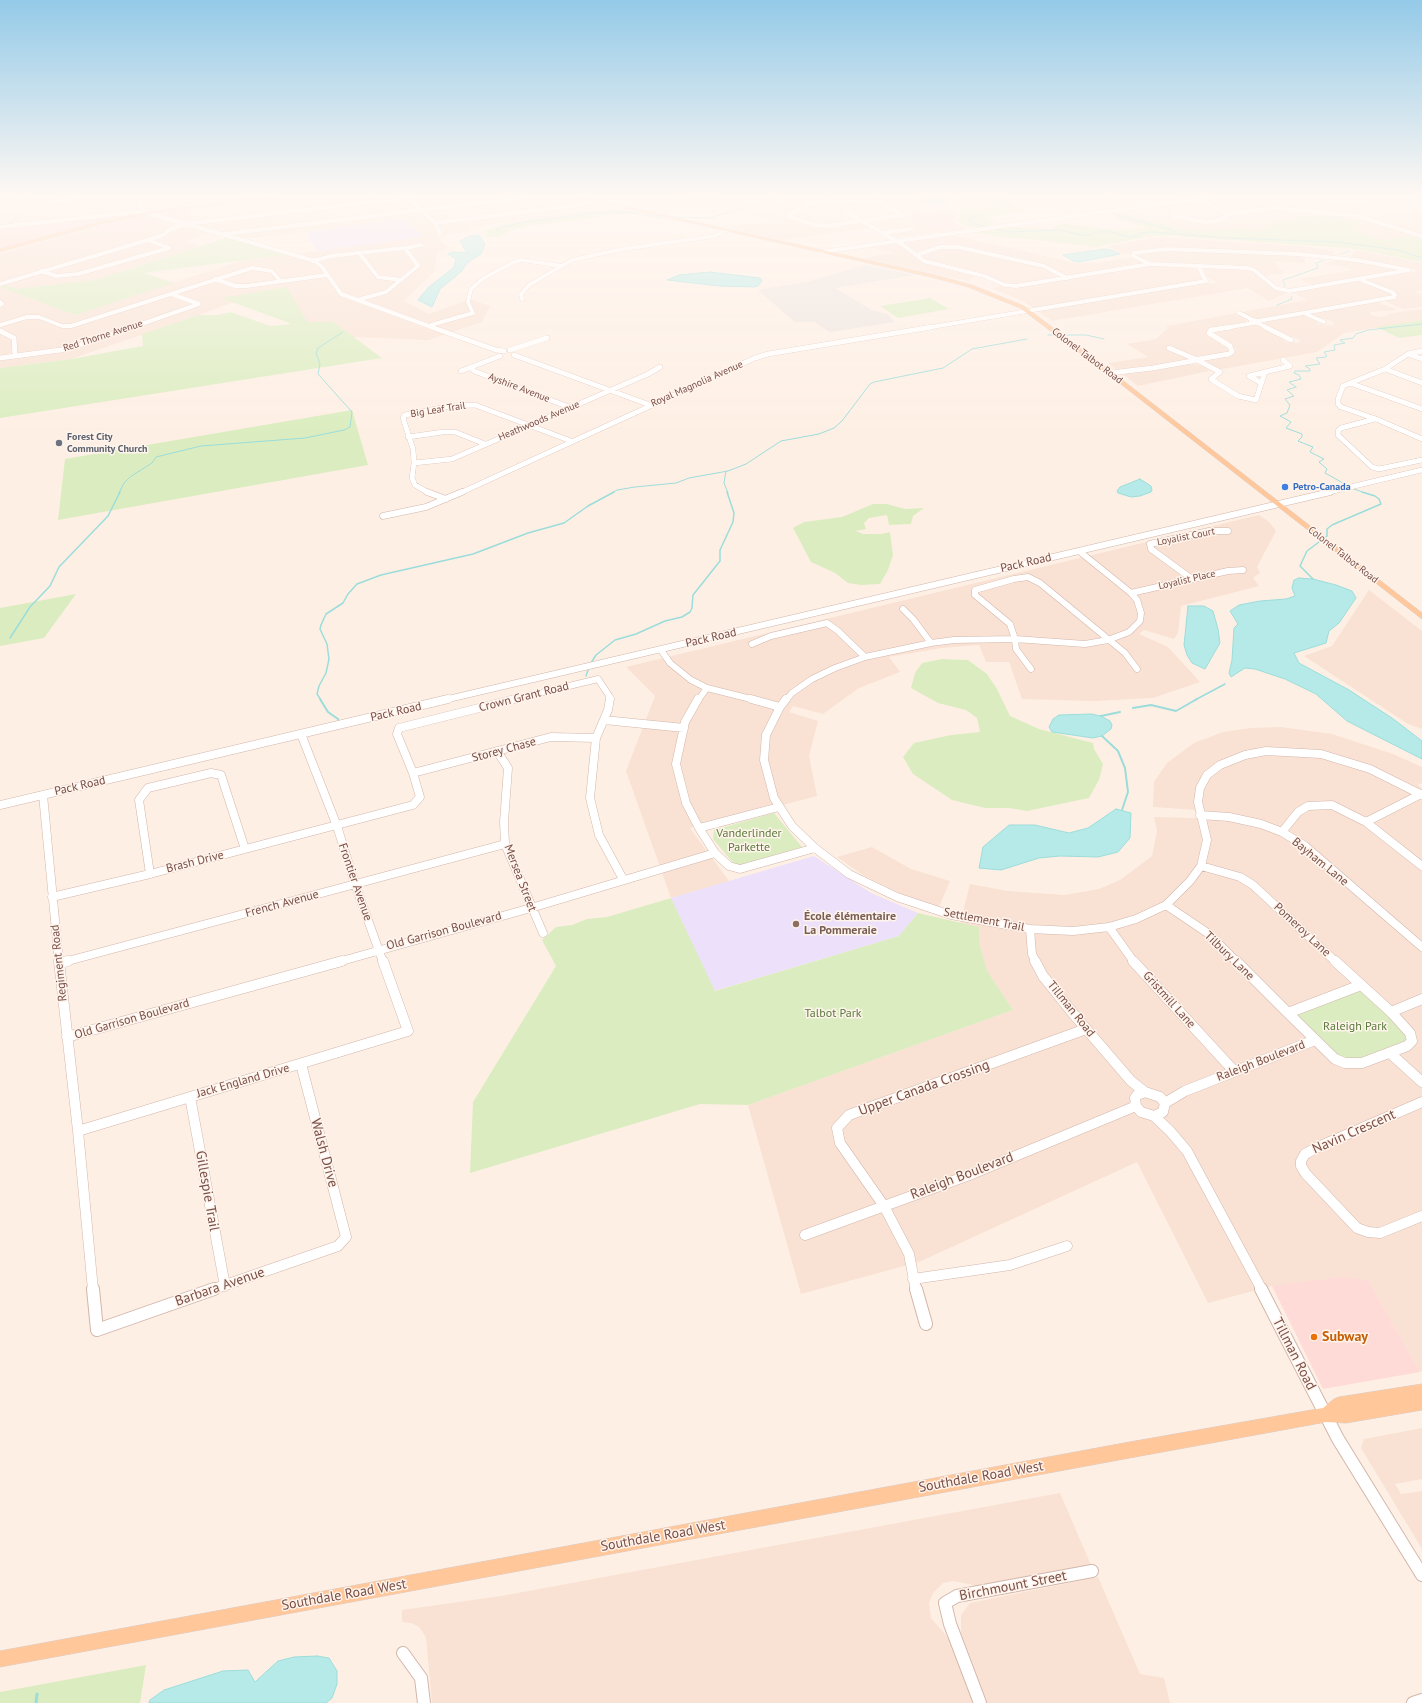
<!DOCTYPE html>
<meta charset="utf-8">
<style>
body{margin:0}
canvas{display:block;background:#feefe4}
</style>
<canvas width="1422" height="1703"></canvas>
<script>
const context = document.querySelector('canvas').getContext('2d');
context.lineJoin = 'round';
function paint(path, color) { context.fillStyle = color; context.fill(path, 'evenodd'); }
const toPath = rows => new Path2D(rows.map(r => 'M' + r).join(''));
function strokePath(path, color, width, dash) { context.strokeStyle = color; context.lineWidth = width; context.lineCap = dash ? 'butt' : 'round'; context.setLineDash(dash || []); context.stroke(path); }
function write(font, color, halo, rows, align = 'center') {
  context.font = font + ' "PT Sans",sans-serif'; context.lineWidth = 3; context.setLineDash([]); context.textBaseline = 'middle'; context.strokeStyle = halo; context.fillStyle = color; for (const [text, x, y, turn = 0] of rows) {
    context.save(); context.translate(x, y); context.rotate((+turn || 0) * Math.PI / 180); context.textAlign = isNaN(turn) ? turn : align; if (halo) context.strokeText(text, 0, 0); context.fillText(text, 0, 0); context.restore();
  }
}
paint(toPath([
 [31,196,235,196,236,200,0,226,0,212,27,209,36,203,26,198],
 [293,196,564,196,618,209,486,225,470,229,471,231,437,236,449,248,437,252,435,271,404,301,429,314,470,299,490,306,482,322,428,340,353,337,333,322,307,322,225,298,234,302,199,315,71,359,0,368,0,254,95,227,120,234,167,221,209,233,185,241,202,246,95,280,16,289,5,285,75,315,240,261,423,237,318,231,242,239,193,225,195,223,187,208],
 [799,196,875,196,902,198,926,211,904,214,887,204,856,200,810,203,785,216,813,226,861,223,870,228,782,240,724,227,774,222,751,214,770,210],
 [1225,196,1291,196,1292,197,1387,209,1406,214,1422,211,1422,239,1407,236,1386,240,1366,236,1361,231,1351,229,1352,219,1328,216,1302,216,1269,225,1258,230,1231,229,1214,231,1181,229,1120,214,1131,210],
 [831,201,877,203,900,214,864,221,854,215,855,213,853,212,845,211,841,213,841,214,850,216,858,220,828,225,813,224,790,215,812,204],
 [904,214,907,214,941,232,895,238,887,233,913,231,917,229,912,227,881,232,867,222,902,216],
 [951,235,1064,260,1074,264,1092,262,1095,263,1134,257,1144,263,1069,276,1062,275,1046,267,957,246,918,252,912,250,901,242],
 [1158,237,1301,246,1334,251,1331,257,1167,249,1130,254,1123,254,1107,246],
 [888,242,897,243,918,259,978,275,968,281,863,258,895,253,869,247],
 [949,247,1042,267,1058,277,1008,285,926,261,920,256,941,248],
 [1356,250,1422,263,1422,281,1420,282,1422,283,1422,290,1415,292,1422,295,1422,307,1403,309,1391,304,1384,300,1397,297,1398,296,1397,294,1366,280,1414,272,1417,271,1417,270,1350,258],
 [1157,251,1305,255,1305,263,1273,261,1284,273,1264,276,1255,270,1153,263,1135,255],
 [1338,259,1400,270,1316,287,1300,279,1352,270,1342,266,1325,264],
 [1151,265,1196,268,1203,280,1034,308,1018,299,991,288],
 [1204,268,1242,268,1252,270,1273,288,1289,292,1269,301,1248,288,1052,321,1036,310,1202,283,1217,283,1206,276,1203,269],
 [1361,281,1393,295,1260,319,1246,319,1247,321,1245,322,1212,328,1207,333,1210,337,1228,346,1230,348,1229,352,1167,368,1193,364,1203,366,1209,371,1138,386,1108,363,1148,357,1127,344,1156,339,1167,329,1167,326,1307,300,1292,292],
 [1377,302,1397,310,1370,312,1371,315,1380,317,1387,316,1388,314,1391,313,1422,309,1422,320,1344,333,1317,352,1217,370,1206,364,1207,360,1231,355,1236,349,1216,337,1212,333,1215,330,1254,324,1259,325,1283,337,1283,340,1287,343,1299,343,1300,340,1266,326,1264,324,1265,322,1302,315,1316,321,1318,324,1332,325,1334,324,1334,322,1309,314],
 [1259,515,1269,522,1276,531,1257,567,1260,573,1253,578,1259,586,1181,606,1178,633,1174,639,1144,630,1139,634,1168,647,1200,682,1153,698,1094,701,1022,699,1009,662,986,662,979,645,942,648,889,657,900,672,859,688,823,714,793,706,789,712,818,721,809,756,817,796,783,805,768,805,690,828,729,881,671,898,626,771,655,696,626,667],
 [1369,590,1422,631,1422,729,1408,724,1304,656,1332,646],
 [1281,727,1332,734,1393,754,1422,767,1422,783,1418,785,1422,788,1422,1371,1420,1372,1368,1280,1272,1286,1208,1303,1137,1162,919,1262,801,1294,748,1105,1013,1010,987,972,980,946,979,928,960,924,970,884,1008,891,1064,895,1099,889,1120,880,1152,856,1157,831,1154,817,1197,818,1195,810,1153,807,1154,782,1167,763,1194,743,1223,732,1251,728],
 [872,847,911,869,950,881,939,907,910,898,863,875,837,857],
 [1422,1428,1422,1479,1395,1484,1401,1494,1422,1491,1422,1549,1361,1448,1364,1439],
 [1060,1493,1091,1565,978,1586,954,1581,943,1583,933,1593,929,1603,931,1618,949,1639,973,1703,432,1703,426,1637,419,1627,411,1623,402,1622,402,1610,501,1596],
 [1098,1577,1140,1674,1164,1678,1170,1703,987,1703,961,1633,961,1615,970,1603]
]), '#f9e2d4');
paint(toPath([
 [187,208,194,222,188,222,158,213],
 [951,209,959,213,952,221,967,229,941,232,907,214],
 [128,213,97,223,0,249,0,228],
 [146,215,167,221,120,234,95,227],
 [1342,1277,1368,1280,1420,1372,1323,1389,1272,1286]
]), '#ffdbd7');
paint(toPath([
 [865,265,915,275,835,288,872,310,887,314,895,322,830,332,814,322,795,322,758,290,807,282]
]), '#ede3de');
paint(toPath([
 [406,219,423,237,317,251,305,233,317,231,317,230],
 [814,856,871,893,918,913,899,936,714,991,671,898]
]), '#ece0fb');
paint(toPath([
 [0,196,8,196,20,200,26,204,0,206],
 [670,196,732,196,694,202],
 [951,196,999,196,1008,200,1025,212,987,217,999,224,975,228,961,224,958,219,963,211,961,202],
 [612,209,632,213,527,226,515,229,498,237,487,237,485,233,485,231,490,229,507,223],
 [1116,214,1135,217,1181,229,1214,231,1231,229,1258,230,1269,225,1302,216,1338,217,1359,221,1360,224,1352,229,1361,231,1366,236,1386,240,1407,236,1422,239,1422,262,1357,249,1176,236,1150,236,1096,247,1030,239,998,237,972,232,1015,227,1050,229,1055,228,1054,225,1069,224,1103,229,1131,230,1148,228,1118,219,1114,216],
 [232,236,293,254,144,273,174,283,75,315,0,287,5,285,16,289,95,280],
 [287,287,307,322,333,322,382,358,0,418,0,368,71,359,143,346,142,334,199,315,218,315,231,312,270,326,292,324,221,298],
 [930,298,949,309,898,318,880,306],
 [1422,320,1422,335,1399,338,1376,327],
 [352,410,368,465,58,520,65,459],
 [873,504,887,504,905,509,924,508,913,516,911,524,889,525,887,515,869,518,864,523,866,529,856,531,863,534,881,534,890,532,893,555,888,570,880,584,861,585,848,583,835,573,811,562,793,528,804,522,842,517],
 [76,594,44,638,0,646,0,608],
 [942,659,968,660,987,674,997,689,1010,716,1039,729,1093,743,1094,749,1103,764,1099,780,1089,798,1027,811,1009,808,985,808,952,800,913,774,903,757,914,743,951,735,980,732,977,718,966,710,938,703,911,688,915,673,922,663],
 [774,813,802,847,745,864,734,864,713,839,714,830],
 [671,898,715,991,899,936,918,913,979,927,980,946,987,971,1013,1010,748,1105,700,1104,470,1173,473,1102,556,966,542,940,556,927,572,925,587,919,607,917],
 [1361,985,1410,1033,1407,1046,1345,1063,1288,1013],
 [146,1665,140,1703,0,1703,0,1692]
]), '#dbedc0');
const water = toPath([
 [943,198,946,199,945,202,947,204,922,204,918,202,927,199,943,198],
 [479,235,485,244,481,254,467,263,462,271,440,289,432,307,418,300,428,288,454,267,456,259,448,254,452,252,467,253,460,241,470,236,479,235],
 [1104,249,1111,250,1120,254,1079,262,1073,261,1063,255,1104,249],
 [710,272,760,278,762,281,758,286,754,287,720,286,667,280,679,275,710,272],
 [1140,479,1151,486,1152,490,1151,492,1140,496,1131,497,1118,493,1117,491,1120,487,1140,479],
 [1299,578,1313,579,1336,585,1352,591,1356,598,1339,623,1329,631,1326,643,1294,653,1299,663,1349,690,1392,718,1422,741,1422,759,1347,721,1316,694,1285,679,1255,669,1245,668,1231,677,1229,673,1232,660,1234,628,1238,624,1230,611,1239,605,1260,601,1286,599,1295,596,1292,588,1294,580,1299,578],
 [1188,606,1204,606,1213,611,1218,629,1220,643,1205,669,1192,663,1187,655,1184,645,1188,606],
 [1091,714,1101,716,1110,721,1112,725,1111,729,1102,736,1093,738,1052,732,1049,727,1053,719,1059,715,1091,714],
 [1116,809,1131,813,1130,838,1118,852,1098,857,1060,856,1039,858,1001,870,979,868,983,847,1009,825,1035,825,1069,833,1088,828,1116,809],
 [317,1656,329,1658,337,1671,337,1684,332,1698,326,1703,149,1703,150,1700,164,1690,223,1671,248,1670,255,1682,278,1661,294,1657,317,1656]
]);
paint(water, '#b6eae8');
strokePath(water, '#9bdddb', 1);
strokePath(toPath([
 [1105,196,1117,215,1172,230,1176,233],
 [675,217,708,218,762,204,776,196],
 [10,224,20,213,30,206,30,203,25,199,14,196],
 [989,227,972,223,968,219,995,208,999,203,991,196],
 [995,229,1010,232,1058,230,1087,236,1097,232,1107,231,1129,237,1139,236,1141,233,1151,232,1227,238,1338,242,1398,250,1422,258],
 [496,231,501,228,525,222,595,213,628,212,663,218],
 [1340,254,1350,251],
 [1285,286,1283,280,1318,268,1316,263,1324,260],
 [1277,305,1292,299,1291,296],
 [1048,335,1086,335,1104,339],
 [1296,387,1289,382,1301,379,1299,375,1294,373,1295,371,1310,371,1310,369,1305,366,1320,364,1316,358,1326,357,1327,356,1324,352,1335,350,1334,345,1345,343,1340,340,1353,338,1356,334,1368,330,1422,324],
 [1296,387,1287,390,1294,396,1285,399,1290,405,1287,413,1280,416,1291,422,1286,428,1302,434,1302,437,1298,441,1313,447,1310,452,1324,459,1319,462,1327,469,1325,473,1343,483],
 [726,471,724,483,728,493],
 [1354,489,1365,493],
 [119,493,124,483,130,477,152,463,156,457,201,446,305,438,344,430,350,427,352,412,318,374,320,364,316,353,318,348,343,332],
 [612,493,617,490,635,487,676,483,689,478,728,471,746,464,781,441,819,434,834,428,842,421,870,384,874,382,943,368,972,349,1027,339]
]), '#9bdddb', 1);
strokePath(toPath([
 [1313,579,1300,566,1307,551,1327,536,1327,529,1332,525,1381,504,1379,499,1375,496,1362,492],
 [10,638,30,607,50,586,59,567,108,516,120,492],
 [591,663,596,655,615,640,636,634,665,621,682,617,690,612,692,608,693,595,720,561,720,550,733,522,734,513,727,492],
 [586,676,589,667],
 [321,700,317,694,319,686,326,673,329,659,327,644,320,629,321,625,326,614,343,603,348,594,357,584,381,575,473,554,528,533,564,523,588,506,614,492],
 [1195,700,1225,684]
]), '#9bdddb', 1.5);
strokePath(toPath([
 [320,699,328,712,338,719,339,722],
 [1133,708,1151,705,1176,711,1197,699],
 [1101,716,1120,712],
 [1102,736,1118,751,1125,768,1128,792,1122,810]
]), '#9bdddb', 2);
strokePath(toPath([
 [36,1703,37,1694]
]), '#9bdddb', 3);
const minorFar5 = toPath([
 [138,196,144,211,148,213,315,261,322,267,341,294,434,328],
 [405,196,435,223,440,233],
 [827,200,879,202,902,215,827,226,814,225,787,216,812,203,827,200],
 [51,201,95,196],
 [848,213,903,245,924,261,984,276,1005,285,1016,286,1150,264],
 [1230,214,1274,208,1357,216,1422,236],
 [1174,216,1205,222,1220,220,1230,214,1195,199],
 [435,223,581,205,594,201],
 [0,227,144,211],
 [883,233,911,229],
 [225,234,537,196],
 [405,248,421,245],
 [1166,249,1296,254,1356,260,1409,270,1289,291,1276,288,1254,270,1247,268,1150,264,1133,256,1134,253,1166,249],
 [821,252,1216,196],
 [359,253,378,277,401,280],
 [917,255,940,247,958,247,1044,266,1067,278],
 [313,261,331,256,405,248,418,266,386,292,357,300],
 [41,271,56,276,78,274,169,248,148,240],
 [215,279,235,286,247,286,327,275],
 [0,284,148,240,163,235,171,229,185,224,424,196],
 [522,299,521,294,529,285,572,260,623,249,715,236,727,230],
 [0,302,2,304,0,305],
 [1239,313,1253,320],
 [1304,313,1324,322],
 [1258,321,1394,297,1395,295,1392,292,1361,280],
 [1258,323,1267,328],
 [0,325,27,317,39,317,62,326,71,326,252,268,272,271,280,281],
 [431,325,473,313,468,302,471,289,484,278,514,262,522,260,562,266],
 [130,328,199,304,171,294],
 [926,328,1206,281,1198,266],
 [1225,328,1259,322,1254,320,1251,321,1252,322]
]);
const minorFar4 = toPath([
 [431,327,496,350,504,351],
 [1265,327,1291,340],
 [0,331,14,338,15,356],
 [1169,348,1193,358],
 [510,350,547,338],
 [1422,351,1408,354,1385,369,1343,386,1338,399,1338,404,1341,407,1376,419,1422,439],
 [1408,354,1422,359],
 [514,355,650,405],
 [0,358,68,349,133,327],
 [1191,359,1199,359,1199,361,1191,359],
 [1199,359,1229,354,1232,352,1230,346,1209,333,1211,330,1231,327],
 [1199,361,1220,372,1211,379,1212,380,1238,396,1256,400,1265,372,1290,366,1283,360],
 [471,367,474,371,569,407],
 [1385,369,1422,383],
 [461,371,500,356],
 [1110,373,1153,368,1192,361],
 [1261,383,1249,376,1265,372],
 [1350,383,1422,409],
 [1375,419,1341,428,1338,431,1338,435,1372,467,1379,469,1422,460],
 [408,437,443,432,455,432,485,444],
 [414,463,452,459,648,374,660,367],
 [429,493,415,485,412,478,414,463,413,449,403,418,405,415,451,406,475,405,571,441],
 [460,493,755,358,768,354,932,327],
 [1325,493,1422,470]
]);
const minorFar3 = toPath([
 [427,492,446,499],
 [383,516,426,507,462,492],
 [1192,579,1151,549,1150,544,1209,531,1228,531],
 [1131,593,1228,571,1243,570],
 [903,609,913,619,931,643],
 [752,644,771,636,827,623,838,631,865,657],
 [661,650,670,663,691,680,707,688,755,700],
 [1031,669,1016,649,1015,639,1010,624,975,595,975,590,1014,579,1028,577,1040,583,1125,653,1137,669],
 [444,700,1330,492],
 [511,700,598,679,610,697,609,700],
 [698,700,707,688],
 [786,700,792,693,812,679,835,668,865,657,931,643,954,640,1015,639,1085,644,1108,640,1129,632,1140,621,1141,613,1137,600,1131,593,1079,551]
]);
const minorFar2 = toPath([
 [610,699,608,710,596,738,590,798,599,835,623,879],
 [698,699,685,722,676,764,686,803,699,828,715,853],
 [751,699,780,707],
 [786,699,780,707,766,735,764,760,774,798,792,826,815,848,849,874,897,897,951,915,1030,929,1073,931,1109,927,1136,919,1166,905,1190,881,1201,866,1207,840,1198,802,1200,788,1207,775,1220,765,1245,755,1266,751,1321,754,1370,769,1422,795],
 [604,720,684,728],
 [301,734,337,826,355,884,383,962],
 [497,751,508,768,504,822,505,844,543,933],
 [413,773,551,737,596,738],
 [43,795,59,962],
 [0,805,448,699],
 [1200,815,1229,817,1261,824,1282,832,1305,846,1422,947],
 [1366,822,1421,794],
 [699,828,779,807],
 [1282,832,1298,812,1308,806,1332,805,1366,822,1422,866],
 [1201,866,1240,877,1253,885,1336,962],
 [150,874,139,800,148,788,211,773,221,775,245,849],
 [52,897,150,874,413,805,420,797,413,773,397,734,399,728,515,699],
 [1166,905,1209,934,1237,962],
 [1109,927,1134,962],
 [1030,929,1032,954,1036,962],
 [64,962,505,844],
 [338,962,531,908,715,853,729,866,740,869,815,848]
]);
const minorFar1 = toPath([
 [59,961,78,1131,93,1290],
 [1035,961,1043,976,1076,1017,1131,1081,1145,1092],
 [1133,961,1234,1071],
 [1236,961,1288,1013],
 [1335,961,1391,1012,1410,1033,1412,1041,1407,1046,1362,1063,1345,1063,1335,1059,1288,1013,1361,985],
 [59,963,68,961],
 [1391,1012,1422,999],
 [67,1037,342,961],
 [1390,1053,1422,1082],
 [1145,1092,1160,1097,1165,1103,1163,1112,1154,1116,1141,1112,1136,1106,1135,1098,1137,1095,1145,1092],
 [190,1097,225,1286],
 [1422,1102,1318,1147,1305,1154,1301,1161,1301,1166,1306,1174,1357,1228,1368,1232,1380,1233,1422,1216],
 [1165,1103,1185,1091,1315,1040],
 [1154,1116,1170,1131,1187,1151,1262,1290],
 [78,1131,408,1031,383,961],
 [805,1235,972,1174,1136,1106],
 [913,1279,1010,1265,1067,1246],
 [211,1290,338,1246,346,1237,301,1064],
 [916,1290,909,1254,884,1206,840,1143,837,1128,849,1115,1086,1029]
]);
const minor = toPath([
 [93,1289,97,1330,214,1289],
 [916,1289,926,1324],
 [1261,1289,1338,1439,1422,1575],
 [403,1653,421,1678,424,1703],
 [980,1703,950,1624,945,1603,957,1596,1092,1571],
 [1413,1703,1422,1700]
]);
const major = toPath([
 [272,196,283,196,153,213,102,224,0,252,0,249,99,222,153,211,272,196],
 [571,196,578,196,935,275,972,285,1024,306,1112,372,1422,613,1422,619,1108,374,1020,308,968,287,935,278,571,196],
 [1422,1384,1422,1410,1346,1423,1326,1422,1124,1459,0,1667,0,1651,1124,1443,1323,1408,1334,1399,1339,1397,1422,1384]
]);
strokePath(minorFar5, '#d3b6ab', 4.5);
strokePath(minorFar4, '#d3b6ab', 5.5);
strokePath(minorFar3, '#d3b6ab', 7);
strokePath(minorFar2, '#d3b6ab', 9);
strokePath(minorFar1, '#d3b6ab', 11);
strokePath(minor, '#d3b6ab', 14);
strokePath(major, '#d9cecb', 1);
strokePath(minorFar5, '#fff', 4);
strokePath(minorFar4, '#fff', 5);
strokePath(minorFar3, '#fff', 6);
strokePath(minorFar2, '#fff', 8);
strokePath(minorFar1, '#fff', 10);
strokePath(minor, '#fff', 12);
paint(major, '#ffc79a');
const sky = context.createLinearGradient(0, 0, 0, 434);
sky.addColorStop(0, '#94cae8');
sky.addColorStop(0.45, '#fff8f3');
sky.addColorStop(1, '#fff8f300');
context.fillStyle = sky;
context.fillRect(0, 0, 1422, 434);
for (const [x, y, r, color] of [
 [59,443,4,"#6b7280"],
 [1285,487,4,"#3f7fe0"],
 [796,924,4,"#8d6e63"],
 [1314,1337,4,"#e8710a"]
]) { const dot = new Path2D(); dot.arc(x, y, r, 0, 2 * Math.PI); context.fillStyle = color; context.fill(dot); strokePath(dot, '#fff4ec', 1.5); }
write('10px', '#794f47', '#fff4ec', [
 ["Red Thorne Avenue",103,336,-18],
 ["Colonel Talbot Road",1087,356,37],
 ["Royal Magnolia Avenue",697,384,-24],
 ["Ayshire Avenue",519,388,21],
 ["Big Leaf Trail",438,410,-9],
 ["Heathwoods Avenue",539,421,-23],
 ["Loyalist Court",1186,537,-11],
 ["Colonel Talbot Road",1343,555,38],
 ["Loyalist Place",1187,580,-13]
]);
write('bold 10px', '#5b616d', '#fff4ec', [
 ["Forest City",67,437],
 ["Community Church",67,449]
], 'left');
write('bold 10px', '#366cbe', '#fff4ec', [
 ["Petro-Canada",1293,487]
], 'left');
write('12px', '#794f47', '#fff4ec', [
 ["Pack Road",1026,563,-13],
 ["Pack Road",711,638,-13],
 ["Crown Grant Road",524,697,-14],
 ["Pack Road",396,712,-13],
 ["Storey Chase",504,750,-15],
 ["Pack Road",80,786,-13],
 ["Brash Drive",195,862,-14],
 ["Bayham Lane",1320,862,39],
 ["Mersea Street",520,878,69],
 ["Frontier Avenue",355,882,71],
 ["French Avenue",282,904,-15],
 ["Settlement Trail",984,920,11],
 ["Pomeroy Lane",1302,930,43],
 ["Old Garrison Boulevard",444,931,-15],
 ["Tilbury Lane",1229,956,44],
 ["Regiment Road",59,963,-96],
 ["Gristmill Lane",1169,1000,48],
 ["Tillman Road",1071,1009,51],
 ["Old Garrison Boulevard",132,1019,-16],
 ["Raleigh Boulevard",1261,1061,-21],
 ["Jack England Drive",243,1081,-16]
]);
write('12px', '#597a3b', '#fff4ec', [
 ["Vanderlinder",749,834],
 ["Parkette",749,848],
 ["Talbot Park",833,1014],
 ["Raleigh Park",1355,1027]
]);
write('bold 12px', '#785e54', '#fff4ec', [
 ["École élémentaire",804,917],
 ["La Pommeraie",804,931]
], 'left');
write('14px', '#794f47', '#fff4ec', [
 ["Upper Canada Crossing",924,1088,-20],
 ["Navin Crescent",1354,1132,-24],
 ["Walsh Drive",324,1153,75],
 ["Raleigh Boulevard",962,1176,-21],
 ["Gillespie Trail",207,1191,80],
 ["Barbara Avenue",220,1287,-19],
 ["Tillman Road",1294,1354,63],
 ["Southdale Road West",981,1477,-10],
 ["Southdale Road West",663,1536,-10],
 ["Birchmount Street",1013,1586,-11],
 ["Southdale Road West",344,1595,-10]
]);
write('bold 14px', '#c56008', '#fff4ec', [
 ["Subway",1322,1337]
], 'left');
</script>
